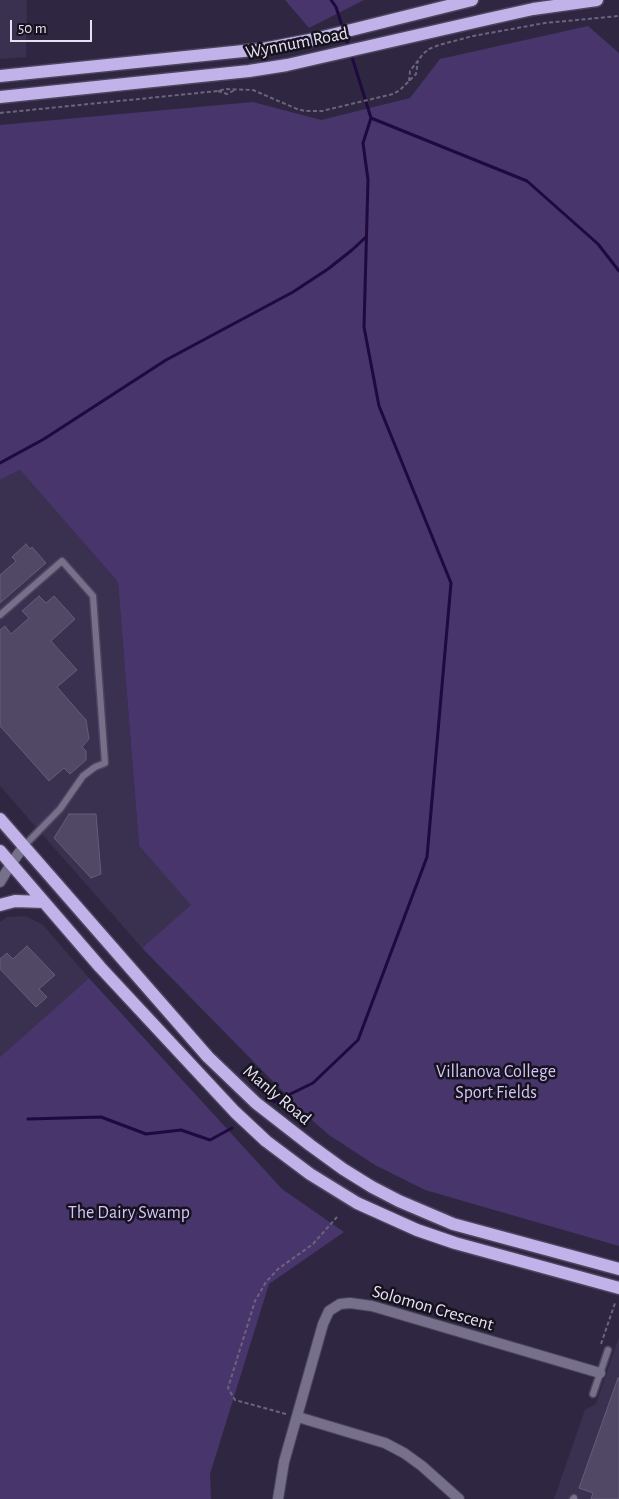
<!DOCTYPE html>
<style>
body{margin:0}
#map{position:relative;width:619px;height:1499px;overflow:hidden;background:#2f2742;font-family:"Alegreya Sans",sans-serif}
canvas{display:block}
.scale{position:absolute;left:10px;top:20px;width:82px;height:22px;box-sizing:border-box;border:2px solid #e6e1f3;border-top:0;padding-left:6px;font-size:15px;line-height:18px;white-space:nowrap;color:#e6e1f3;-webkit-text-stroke:4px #16131e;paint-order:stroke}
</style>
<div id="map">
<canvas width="619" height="1499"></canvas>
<div class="scale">50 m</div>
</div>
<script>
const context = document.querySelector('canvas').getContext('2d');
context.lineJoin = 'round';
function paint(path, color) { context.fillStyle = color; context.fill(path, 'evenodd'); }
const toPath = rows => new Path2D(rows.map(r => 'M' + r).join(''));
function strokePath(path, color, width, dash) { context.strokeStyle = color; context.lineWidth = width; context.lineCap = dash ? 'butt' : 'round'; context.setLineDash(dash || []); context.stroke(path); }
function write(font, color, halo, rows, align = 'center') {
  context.font = font + ' "Alegreya Sans",sans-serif'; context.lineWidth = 5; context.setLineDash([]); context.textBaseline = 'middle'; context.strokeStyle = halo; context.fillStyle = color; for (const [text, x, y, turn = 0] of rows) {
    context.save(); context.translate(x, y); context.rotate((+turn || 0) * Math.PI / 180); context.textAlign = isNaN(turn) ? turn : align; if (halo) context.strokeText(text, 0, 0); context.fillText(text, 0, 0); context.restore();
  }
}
paint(toPath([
 [0,0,27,0,26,57,0,59],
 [20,470,118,582,139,846,192,905,142,948,0,786,0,480],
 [26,916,43,925,89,978,0,1057,0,922,7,917],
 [619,1337,619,1499,554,1499,585,1410,596,1404]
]), '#3a3050');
paint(toPath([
 [285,0,364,0,309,28],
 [588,26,619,53,619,1246,425,1190,375,1165,329,1135,304,1113,142,948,191,905,139,846,118,582,20,470,0,480,0,125,253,102,321,120,410,98,440,59],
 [89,978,282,1189,344,1232,269,1284,210,1474,211,1499,0,1499,0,1057]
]), '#47356b');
strokePath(toPath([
 [331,0,336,7,343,29],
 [345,35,349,48],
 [351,54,371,118],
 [371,118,527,181,598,244,619,271],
 [0,463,44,439,166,360,293,292,328,269,352,250,366,237],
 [274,1102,313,1083,358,1040,427,857,451,583,379,406,364,327,368,180,363,143,371,118],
 [28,1119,101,1117,146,1134,181,1130,210,1140,232,1128]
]), '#1f093d', 3);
const building = toPath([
 [26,544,30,549,32,547,46,563,0,603,0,575,16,561,12,557,26,544],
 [39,596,46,603,54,596,75,619,51,641,77,670,57,687,86,720,89,739,82,747,86,751,86,760,70,774,64,768,49,781,0,726,0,630,5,626,11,634,29,618,22,611,39,596],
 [69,814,96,814,101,874,91,878,54,838,69,814],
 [27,946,55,975,39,989,47,997,36,1007,0,969,0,959,7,953,13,959,27,946],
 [618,1378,619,1378,619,1499,591,1499,593,1493,579,1488,618,1378]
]);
paint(building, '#504865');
strokePath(building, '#655c7a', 1);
const lane = toPath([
 [0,615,62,561,93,596,105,763,95,767,83,776,60,809,24,846],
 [593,1394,608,1350],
 [573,1499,574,1498]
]);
const street = toPath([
 [0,882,11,864,24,846],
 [298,1417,385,1443,404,1453,422,1466,459,1499],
 [278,1499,284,1462,323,1324,329,1311,340,1304,350,1303,372,1306,600,1373]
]);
const primary = toPath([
 [0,76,263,49,315,39,472,0],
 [0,97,249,71,287,65,488,19,533,9,597,0],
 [0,819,208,1057,256,1103,310,1145,343,1169,372,1187,399,1201,453,1224,619,1269],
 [0,851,100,967,235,1112,266,1141,310,1174,357,1203,417,1230,455,1243,619,1288],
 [0,905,15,901,44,902]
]);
strokePath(lane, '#4c455e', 9);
strokePath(street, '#4c455e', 12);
strokePath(primary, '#4c455e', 15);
strokePath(toPath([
 [409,81,410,71,423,54,429,49,439,45,473,36,545,23,619,16],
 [218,91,227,94,235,90],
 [0,113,218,91,226,89,253,90,297,109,305,111,322,111,393,94,400,90,416,74,418,61],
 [601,1344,615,1303],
 [286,1414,235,1400,228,1388,255,1301,266,1282,278,1269,313,1244,337,1217]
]), '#6b647c', 2, [4, 2.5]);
strokePath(lane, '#77708a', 6);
strokePath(street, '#77708a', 10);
strokePath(primary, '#c1b2e9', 12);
write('18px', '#e6e1f3', '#16131e', [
 ["Wynnum Road",297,43,-11],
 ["Manly Road",277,1095,40],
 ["Solomon Crescent",433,1308,16]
]);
write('18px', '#d4c5fa', '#16131e', [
 ["Villanova College",496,1072],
 ["Sport Fields",496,1093],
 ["The Dairy Swamp",129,1213]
]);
</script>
